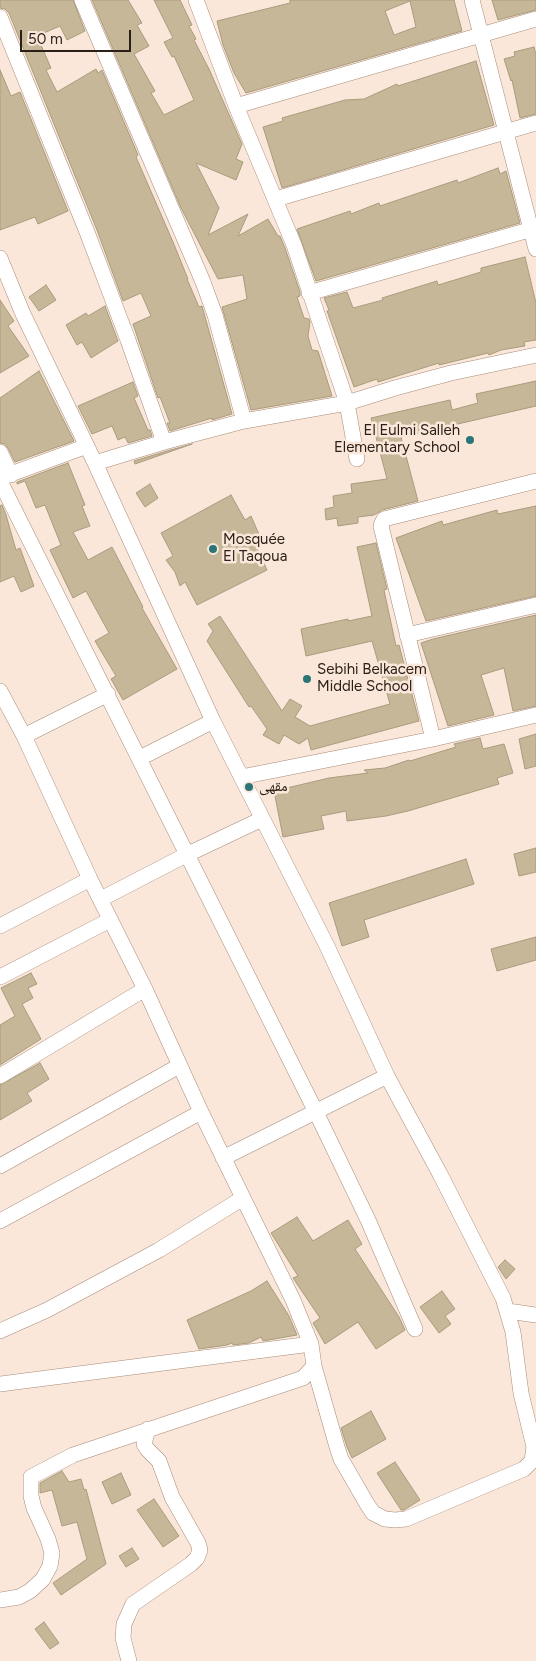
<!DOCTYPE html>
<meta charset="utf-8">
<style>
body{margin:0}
#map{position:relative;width:536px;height:1661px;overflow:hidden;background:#fae7da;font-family:Figtree,sans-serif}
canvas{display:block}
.scale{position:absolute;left:20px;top:30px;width:111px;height:22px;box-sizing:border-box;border:2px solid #2b2018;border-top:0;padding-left:6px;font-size:15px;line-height:18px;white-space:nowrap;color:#2b2018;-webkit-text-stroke:4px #fae7da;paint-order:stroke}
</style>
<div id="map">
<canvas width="536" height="1661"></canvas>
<div class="scale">50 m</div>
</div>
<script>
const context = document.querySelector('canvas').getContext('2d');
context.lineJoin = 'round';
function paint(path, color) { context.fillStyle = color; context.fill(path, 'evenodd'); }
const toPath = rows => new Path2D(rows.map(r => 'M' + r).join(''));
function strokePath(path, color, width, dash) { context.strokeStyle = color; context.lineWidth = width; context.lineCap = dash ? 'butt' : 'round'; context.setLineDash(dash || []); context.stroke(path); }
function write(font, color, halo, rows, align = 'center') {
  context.font = font + ' Figtree,"Noto Naskh Arabic",sans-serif'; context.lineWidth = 5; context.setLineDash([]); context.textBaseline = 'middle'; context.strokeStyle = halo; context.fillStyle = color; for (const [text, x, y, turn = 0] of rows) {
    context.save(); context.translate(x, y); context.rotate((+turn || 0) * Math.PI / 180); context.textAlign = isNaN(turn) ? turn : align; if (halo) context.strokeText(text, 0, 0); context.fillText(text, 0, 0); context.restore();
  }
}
const building = toPath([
 [0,0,73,0,85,31,67,40,60,26,37,36,51,68,46,70,57,92,96,69,98,73,102,70,138,155,136,157,173,242,188,279,187,279,199,307,202,306,232,414,212,420,212,418,170,431,167,423,170,423,160,397,158,398,133,324,151,316,141,293,123,301,97,230,9,13,5,9,0,8,0,0],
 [92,0,128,0,142,23,137,25,149,46,134,54,155,91,151,93,164,115,194,100,174,56,172,57,164,42,173,38,154,0,180,0,192,25,189,26,196,39,194,40,209,69,242,144,236,159,243,162,236,180,196,163,219,208,208,235,248,214,238,236,268,219,278,236,280,236,285,248,300,292,300,296,297,297,304,318,309,319,310,322,308,336,312,350,318,351,332,396,251,410,222,307,247,299,243,275,218,279,181,208,92,0],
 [290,0,454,0,462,31,246,93,234,73,223,45,217,21,290,3,290,0],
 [410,1,416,27,394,35,385,11,410,1],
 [492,0,536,0,536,10,498,20,492,0],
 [534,47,536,54,536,114,520,118,512,80,511,81,504,59,515,56,514,52,534,47],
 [476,61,494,125,282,188,263,127,283,121,282,118,345,100,364,99,397,84,398,86,476,61],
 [0,70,11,96,20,92,68,211,38,224,35,217,0,230,0,70],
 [498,168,500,174,506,171,520,223,316,281,297,229,350,211,351,214,379,203,380,206,457,180,458,183,498,168],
 [525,257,536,303,536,340,524,342,525,346,501,350,489,355,488,353,439,365,439,363,378,382,377,379,354,387,327,311,329,310,324,298,347,292,353,308,383,300,382,298,437,281,438,285,481,272,481,268,525,257],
 [46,285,56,300,39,311,29,297,46,285],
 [0,300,14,321,8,326,29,356,0,373,0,300],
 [105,306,118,341,91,358,82,342,77,345,66,325,86,313,88,316,105,306],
 [39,371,74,441,15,462,8,448,5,444,0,443,0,398,39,371],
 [536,381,536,406,401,437,418,501,382,510,374,515,358,517,358,523,338,526,337,518,326,520,325,509,334,507,333,496,352,493,351,484,387,479,371,418,450,400,452,410,478,403,476,394,536,381],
 [133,382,138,396,134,398,148,430,150,430,152,436,128,443,125,437,118,440,112,426,92,434,78,406,133,382],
 [192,444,135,464,134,461,167,451,192,444],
 [68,463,85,505,82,506,90,526,73,532,88,560,112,547,143,607,142,608,177,669,123,700,111,679,116,676,95,641,109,633,86,591,73,598,50,550,61,545,45,505,36,508,25,481,17,484,17,482,68,463],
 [150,484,158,498,145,507,136,493,150,484],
 [231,495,245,520,251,516,261,539,254,542,267,570,197,605,185,582,180,586,175,572,166,560,173,556,161,533,231,495],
 [2,505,6,515,16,550,20,548,34,586,21,592,14,576,0,582,0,506,2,505],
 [536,506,536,596,426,621,396,538,442,521,443,525,497,510,498,514,536,506],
 [376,543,387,589,384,590,385,595,396,646,399,645,419,721,311,750,308,738,299,744,284,735,279,744,263,735,267,729,251,706,249,707,207,641,213,631,208,624,220,616,282,711,290,699,302,706,295,717,310,726,390,704,372,641,306,656,301,629,348,619,348,621,372,616,357,547,376,543],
 [536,615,536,706,513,711,504,668,481,675,494,715,448,726,421,643,433,639,536,615],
 [536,734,536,766,525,769,519,739,536,734],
 [480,738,483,749,504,744,513,773,497,778,499,784,408,811,386,816,347,821,346,811,321,816,324,829,283,837,274,791,329,778,368,773,364,770,385,768,409,760,410,761,456,747,454,744,480,738],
 [536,848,536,872,519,876,514,854,536,848],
 [466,859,474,884,364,920,369,937,342,946,329,903,466,859],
 [536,937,536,960,497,971,491,949,536,937],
 [31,973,37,984,28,988,33,998,22,1004,41,1039,0,1065,0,1025,15,1016,1,988,31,973],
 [40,1063,49,1079,27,1093,32,1101,0,1120,0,1085,40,1063],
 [297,1217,313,1241,348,1220,362,1244,355,1249,399,1317,405,1330,376,1349,358,1322,325,1344,313,1323,320,1318,293,1278,298,1276,271,1233,297,1217],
 [505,1260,515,1269,506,1279,498,1267,505,1260],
 [267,1281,289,1316,297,1335,263,1341,261,1337,249,1343,233,1345,232,1343,227,1345,199,1349,187,1320,251,1291,267,1281],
 [442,1291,455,1309,445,1316,451,1324,439,1333,420,1307,442,1291],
 [371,1411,386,1439,352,1458,347,1447,341,1428,371,1411],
 [395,1462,420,1500,404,1510,401,1510,377,1473,395,1462],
 [62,1471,69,1482,81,1479,84,1490,86,1489,106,1564,61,1595,53,1583,87,1559,77,1522,62,1526,52,1490,40,1493,40,1483,62,1471],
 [121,1473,131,1495,112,1504,102,1482,121,1473],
 [154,1499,179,1536,163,1547,137,1510,154,1499],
 [132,1548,139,1559,126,1567,119,1556,132,1548],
 [44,1622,59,1643,50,1649,35,1629,44,1622]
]);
paint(building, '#c6b798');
strokePath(building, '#aa9b7d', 1);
const street = toPath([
 [82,0,203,282,215,315,244,421],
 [196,0,236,106,294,245,347,403,357,459],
 [472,0,536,249],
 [0,17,87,232,128,340,164,442],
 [236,106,536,19],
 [276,199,536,123],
 [0,258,23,314,95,463,213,721,327,946,387,1076,440,1174,503,1298,513,1332,521,1393,534,1447,532,1461,524,1469,406,1519,395,1520,385,1519,373,1513,367,1504,341,1459,337,1447,314,1366,311,1344,293,1300,201,1112,145,989,90,879,24,736,0,691],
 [309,293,536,228],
 [0,452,11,475],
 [95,463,164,442,244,421,347,403,395,388,451,373,536,355],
 [0,478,87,446],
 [0,481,316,1112,368,1220,415,1329],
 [407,635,536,605],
 [24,736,108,694],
 [433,739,381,526,382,523,384,519,536,481],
 [140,758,213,721],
 [241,777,433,739,536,715],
 [101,899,186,855,262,819],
 [0,926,90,879],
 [0,977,110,920],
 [0,1076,145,989],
 [223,1158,387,1076],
 [0,1166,179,1066],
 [0,1221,201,1112],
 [508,1311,536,1315],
 [0,1331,47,1310,159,1250,243,1198],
 [0,1384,311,1344],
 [0,1600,19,1597,30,1591,43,1579,50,1566,52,1553,48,1539,34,1508,31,1496,31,1477,73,1455,303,1378,314,1366],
 [129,1661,123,1638,124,1624,133,1604,191,1564,197,1558,200,1550,198,1543,172,1497,159,1461,147,1449,144,1444,148,1429]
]);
strokePath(street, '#a88b77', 16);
strokePath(street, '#fff', 15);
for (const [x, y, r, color] of [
 [470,440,5,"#2a7578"],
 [213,549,5,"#2a7578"],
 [307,679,5,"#2a7578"],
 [249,787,5,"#2a7578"]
]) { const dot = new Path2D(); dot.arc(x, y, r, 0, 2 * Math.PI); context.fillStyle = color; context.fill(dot); strokePath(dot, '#fae7da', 2); }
write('15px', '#2b2018', '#fae7da', [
 ["El Eulmi Salleh",460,431,"right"],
 ["Elementary School",460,448,"right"],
 ["Mosquée",223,540],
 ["El Taqoua",223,557],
 ["Sebihi Belkacem",317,670],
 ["Middle School",317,687],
 ["مقهى",259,787]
], 'left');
</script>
